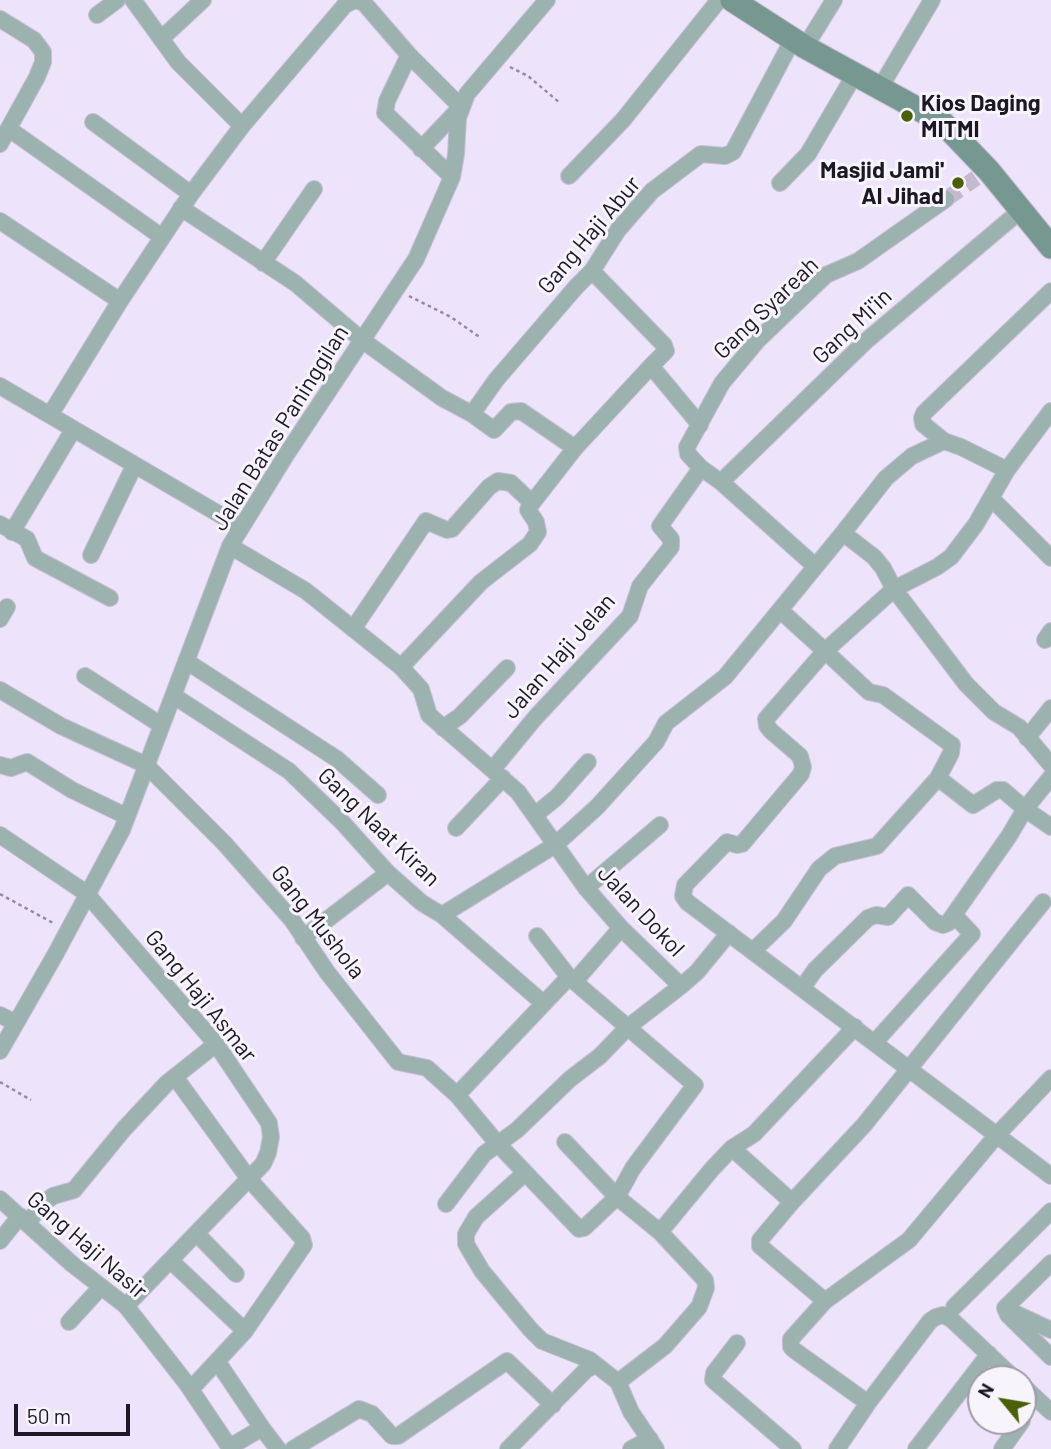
<!DOCTYPE html>
<style>
body{margin:0}
#map{position:relative;width:1051px;height:1449px;overflow:hidden;background:#ede3fb;font-family:Barlow,sans-serif}
canvas{display:block}
.north{position:absolute;left:967px;top:1365px;width:70px;height:70px;box-sizing:border-box;background:#f7f4fc;border:2px solid #a09ca6;border-radius:50%;rotate:300deg;font-size:19px;font-weight:700;line-height:28px;text-align:center;color:#1d1825}
.north::after{content:'';display:block;margin:auto;width:24px;height:32px;background:#4a5f07;clip-path:polygon(50% 0,100% 100%,50% 72%,0 100%)}
.scale{position:absolute;left:14px;top:1404px;width:116px;height:32px;box-sizing:border-box;border:4px solid #1d1825;border-top:0;padding-left:9px;font-size:21px;line-height:24px;white-space:nowrap;color:#1d1825;-webkit-text-stroke:5px #f7f4fc;paint-order:stroke}
</style>
<div id="map">
<canvas width="1051" height="1449"></canvas>
<div class="north">N</div>
<div class="scale">50 m</div>
</div>
<script>
const context = document.querySelector('canvas').getContext('2d');
context.lineJoin = 'round';
const toPath = rows => new Path2D(rows.map(r => 'M' + r).join(''));
function strokePath(path, color, width, dash) { context.strokeStyle = color; context.lineWidth = width; context.lineCap = dash ? 'butt' : 'round'; context.setLineDash(dash || []); context.stroke(path); }
function write(font, color, halo, rows, align = 'center') {
  context.font = font + ' Barlow,sans-serif'; context.lineWidth = 6; context.setLineDash([]); context.textBaseline = 'middle'; context.strokeStyle = halo; context.fillStyle = color; for (const [text, x, y, turn = 0] of rows) {
    context.save(); context.translate(x, y); context.rotate((+turn || 0) * Math.PI / 180); context.textAlign = isNaN(turn) ? turn : align; if (halo) context.strokeText(text, 0, 0); context.fillText(text, 0, 0); context.restore();
  }
}
strokePath(toPath([
 [946,199,976,178]
]), '#c3bad0', 16, [16, 8]);
const street = toPath([
 [133,0,178,62,242,126],
 [97,15,117,0],
 [0,19,34,40,43,52,43,62,37,77,0,144],
 [161,39,203,0],
 [805,47,834,0],
 [409,55,387,101,385,113,452,177],
 [880,88,932,0],
 [93,122,191,194],
 [9,129,162,237],
 [421,149,461,107],
 [569,176,623,120,719,0],
 [780,183,808,154,855,74],
 [181,208,295,283,362,340,442,398,472,414,494,430,511,412,521,411,575,448,651,366],
 [0,221,120,301],
 [263,263,314,189],
 [592,271,664,345,666,351,651,366,700,425],
 [0,386,241,527],
 [472,414,496,380,576,287,592,271,618,230,652,191,701,154,725,156,733,152,793,39],
 [50,415,120,301,191,194,242,126,345,5,355,0,364,3,409,55,461,107],
 [944,441,923,424,922,418,924,413,1051,291],
 [721,482,866,341,1020,211],
 [991,498,1051,558],
 [0,524,27,539,35,558,110,598],
 [12,532,73,430],
 [843,533,886,478,912,456,944,441,961,447,1007,470],
 [230,546,306,591,401,667,421,689,429,715,518,792,586,888,621,928,681,986,697,972,729,933],
 [91,555,134,466],
 [815,566,721,482,701,468,688,454,687,447,722,383,758,340,826,275,858,261,946,199],
 [781,611,825,651,894,589,937,567,951,557,976,524,1007,470,1051,411],
 [0,619,7,607],
 [353,629,426,521,447,530,452,529,489,487,498,481,511,483,532,503],
 [1045,640,1051,631],
 [186,661,337,759,378,795],
 [401,667,481,582,530,544,538,532,536,522,528,510,529,507,575,448],
 [85,676,161,725],
 [0,690,61,726,146,765,225,844,292,920,327,972,398,1062,427,1068,457,1095],
 [174,696,289,771,342,822,388,873,422,903,442,915,543,1003],
 [443,728,460,716,507,668],
 [1027,738,1051,708],
 [0,765,11,768,27,762,72,790,126,816],
 [493,769,535,718,630,616,640,586,671,547,671,539,660,526,701,468],
 [1051,777,1025,809,1051,827],
 [535,815,557,797,588,762],
 [456,828,503,778],
 [0,835,86,893,216,1044,269,1123,271,1137,268,1153,263,1164,126,1306],
 [586,888,660,825],
 [442,915,555,845,597,807,656,742,666,723,725,677,843,533,874,557,883,568,894,589,966,684,994,712,1019,727,1051,765],
 [537,936,569,977,695,1085,633,1168,617,1197,584,1228,579,1229,497,1143,457,1095,569,977],
 [303,938,388,873],
 [753,951,784,921,819,869,835,856,877,846,938,778,951,753,952,745,883,695,869,692,825,651,766,719,767,726,771,731,800,756,803,767,801,774,742,844,737,845,727,842,723,846,685,885,683,896,687,902,1051,1176],
 [575,981,621,928],
 [803,987,815,970,868,918,876,915,888,917,908,895,935,922,943,925,948,923,1009,836,1025,809,1003,790,997,790,973,805,938,778],
 [0,1015,16,1023],
 [875,1042,972,934,954,915],
 [0,1051,55,955,122,830,230,546,286,455,416,259,452,177,456,154,458,118,467,94,547,0],
 [175,1077,249,1179,302,1238,304,1245,245,1331,191,1389],
 [565,1142,617,1197,660,1232,705,1280,706,1288,699,1307,665,1346,618,1382],
 [732,1148,792,1202],
 [525,1173,476,1217,466,1234,466,1244,482,1271,530,1329,542,1341,590,1360,618,1382,631,1412,656,1449],
 [0,1199,72,1264,126,1306,187,1384,228,1445,233,1445,262,1428,278,1449],
 [446,1204,484,1154,517,1130,570,1079,600,1056,628,1027,681,986],
 [27,1223,45,1202,53,1196,74,1190,124,1129,167,1083,216,1044],
 [660,1232,712,1169,732,1148,754,1134,855,1027],
 [197,1234,236,1274],
 [0,1241,20,1216],
 [171,1261,245,1331],
 [825,1301,760,1246,760,1240,792,1202,864,1125,1043,902],
 [954,1307,1051,1211],
 [1005,1308,1008,1315,1051,1357],
 [1005,1308,1051,1263],
 [1010,1311,1051,1330],
 [69,1322,101,1287],
 [737,1343,714,1373,713,1380,793,1449],
 [217,1361,262,1428],
 [1023,1386,1051,1412],
 [868,1403,794,1350,791,1347,791,1339,825,1301,909,1240,996,1136,1051,1078],
 [293,1449,359,1409,372,1414,392,1436,398,1436,507,1361,553,1405],
 [508,1449,586,1370,595,1365],
 [631,1449,650,1439],
 [837,1449,868,1403,930,1321,936,1317,943,1315,951,1319,1015,1379],
 [916,1449,989,1354],
 [1002,1449,1022,1421]
]);
const secondary = toPath([
 [732,0,805,47,942,122,989,171,1051,247]
]);
strokePath(street, '#c8bed4', 18);
strokePath(secondary, '#c8bed4', 25);
strokePath(toPath([
 [510,67,528,76,560,103],
 [409,296,451,317,481,338],
 [0,894,55,924],
 [0,1082,31,1100]
]), '#938b9e', 2.5, [3.5, 3.5]);
strokePath(street, '#9cb2ae', 16);
strokePath(secondary, '#779791', 23);
for (const [x, y, r, color] of [
 [907,116,7,"#4a5f07"],
 [958,183,7,"#4a5f07"]
]) { const dot = new Path2D(); dot.arc(x, y, r, 0, 2 * Math.PI); context.fillStyle = color; context.fill(dot); strokePath(dot, '#f7f4fc', 2.5); }
write('bold 23px', '#1d1825', '#f7f4fc', [
 ["Kios Daging",921,103],
 ["MITMI",921,129],
 ["Masjid Jami'",944,170,"right"],
 ["Al Jihad",944,196,"right"]
], 'left');
write('23px', '#1d1825', '#f7f4fc', [
 ["Gang Haji Abur",589,235,-50],
 ["Gang Syareah",766,308,-44],
 ["Gang Mi'in",852,326,-43],
 ["Jalan Batas Paninggilan",280,428,-58],
 ["Jalan Haji Jelan",559,656,-49],
 ["Gang Naat Kiran",379,827,44],
 ["Jalan Dokol",641,911,47],
 ["Gang Mushola",318,922,52],
 ["Gang Haji Asmar",201,996,51],
 ["Gang Haji Nasir",87,1245,41]
]);
</script>
